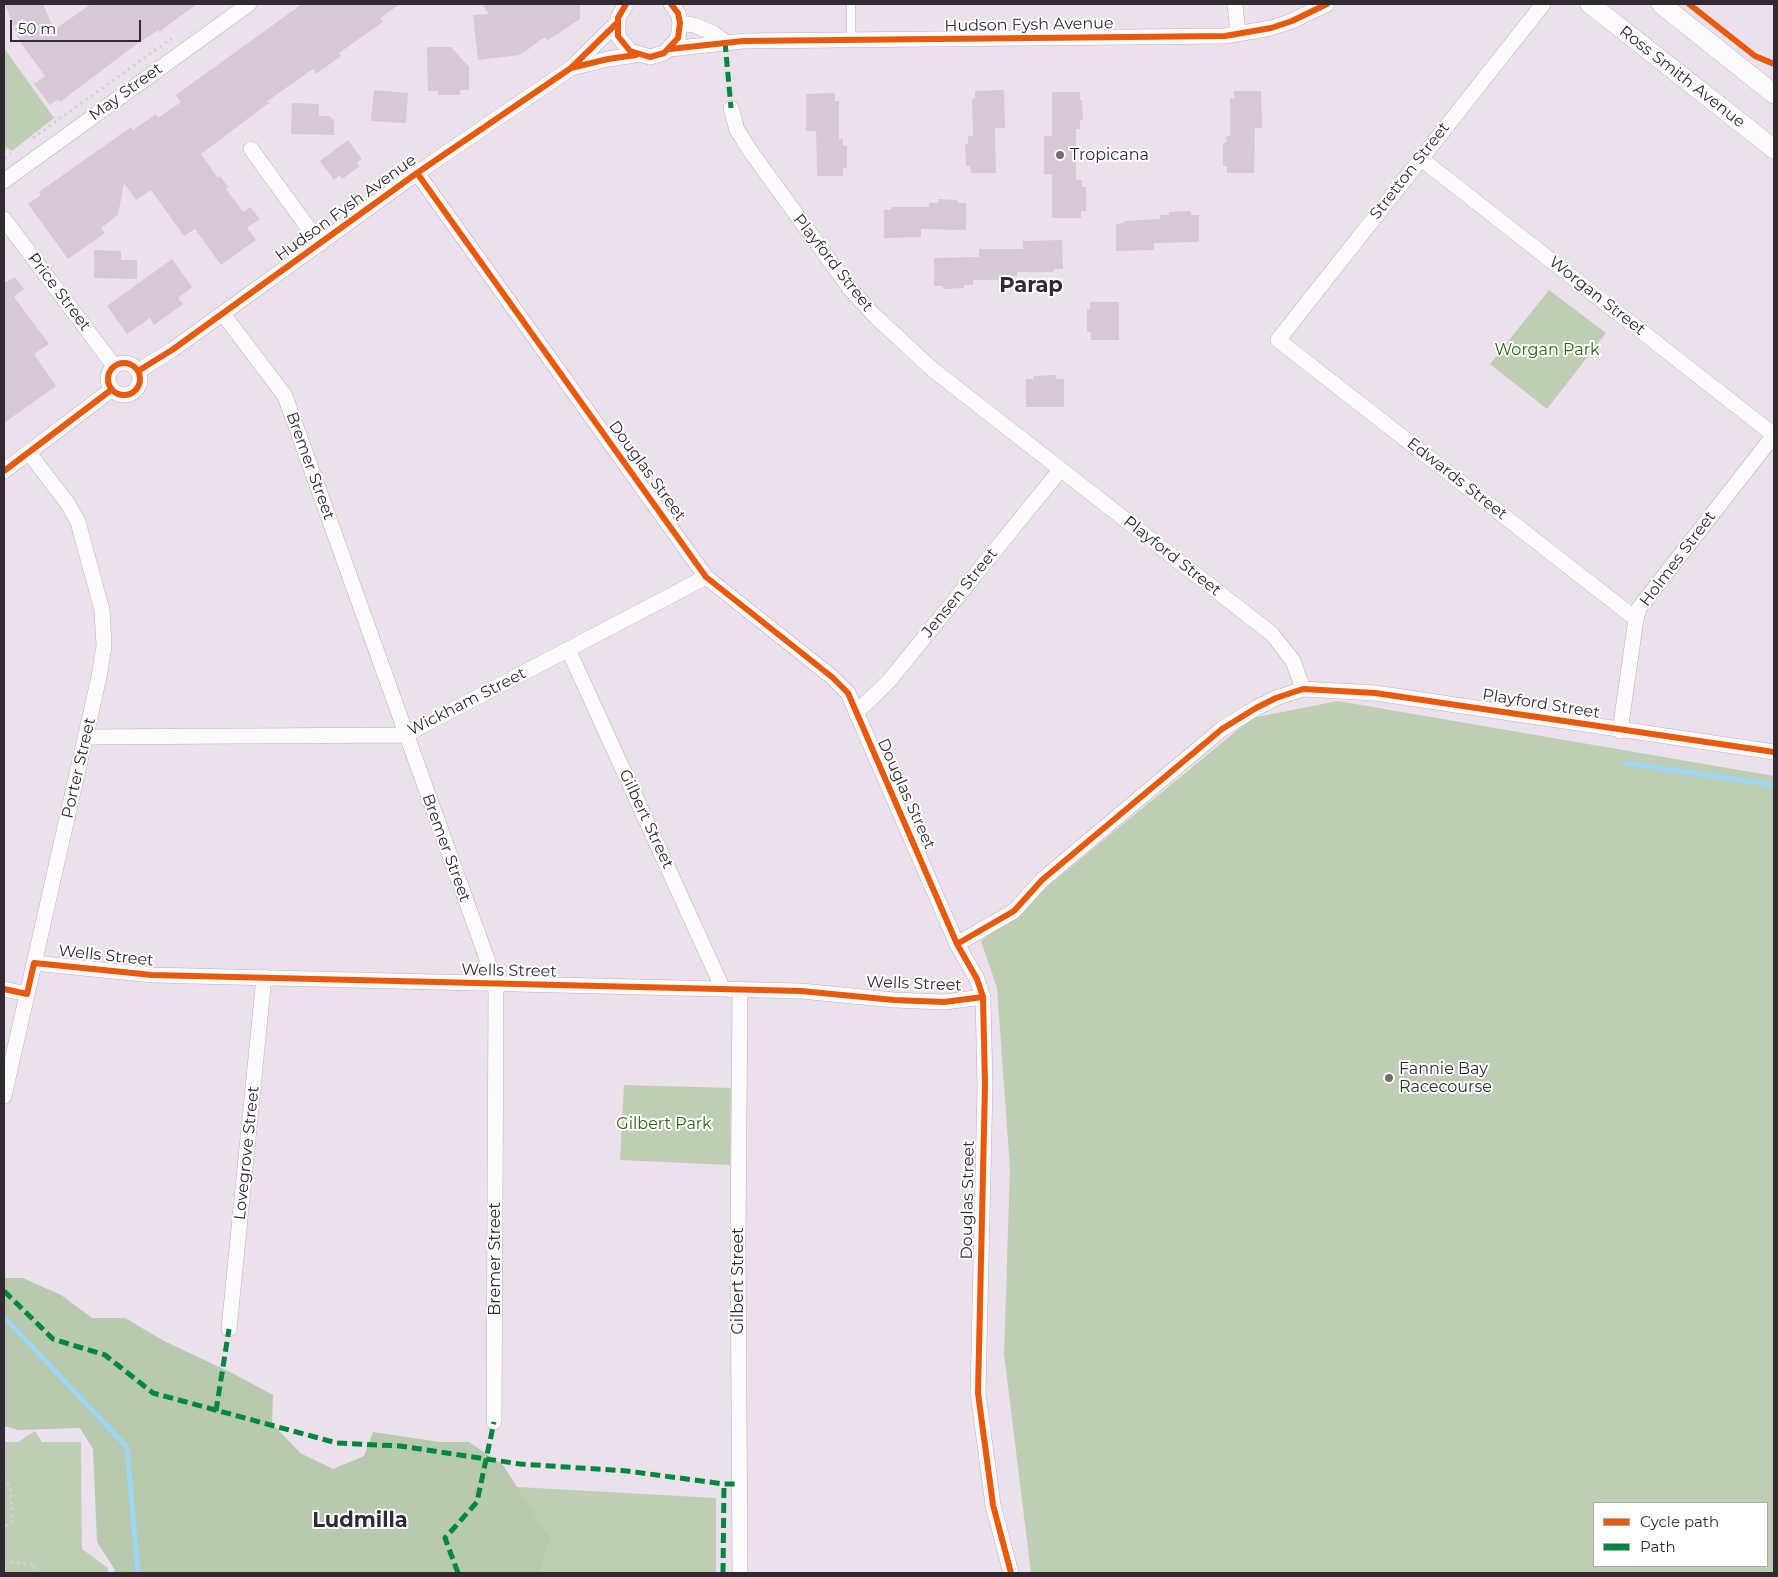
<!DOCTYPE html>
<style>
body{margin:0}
#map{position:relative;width:1778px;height:1577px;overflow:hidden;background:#ece0ed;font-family:Montserrat,sans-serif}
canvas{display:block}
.frame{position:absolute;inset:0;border:5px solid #322a33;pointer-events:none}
.legend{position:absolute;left:1593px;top:1502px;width:175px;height:65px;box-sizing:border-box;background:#fff;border:1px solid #adaaad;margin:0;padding:6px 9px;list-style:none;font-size:15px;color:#322a33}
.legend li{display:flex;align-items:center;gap:10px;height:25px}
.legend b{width:25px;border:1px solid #adaaad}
.scale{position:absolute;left:10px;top:20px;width:131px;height:22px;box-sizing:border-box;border:2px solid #322a33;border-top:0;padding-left:6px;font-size:15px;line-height:18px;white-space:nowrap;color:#322a33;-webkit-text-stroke:4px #fff;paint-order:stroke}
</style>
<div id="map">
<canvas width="1778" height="1577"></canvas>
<div class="frame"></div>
<ul class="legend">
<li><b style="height:6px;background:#e8590c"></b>Cycle path</li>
<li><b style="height:6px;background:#00873e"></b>Path</li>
</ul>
<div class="scale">50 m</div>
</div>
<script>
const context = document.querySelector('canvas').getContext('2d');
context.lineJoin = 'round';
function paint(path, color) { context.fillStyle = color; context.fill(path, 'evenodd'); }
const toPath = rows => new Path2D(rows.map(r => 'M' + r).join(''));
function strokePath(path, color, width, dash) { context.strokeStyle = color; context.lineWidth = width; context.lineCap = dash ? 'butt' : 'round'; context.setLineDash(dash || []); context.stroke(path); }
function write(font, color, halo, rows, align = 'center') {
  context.font = font + ' Montserrat,sans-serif'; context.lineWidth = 4; context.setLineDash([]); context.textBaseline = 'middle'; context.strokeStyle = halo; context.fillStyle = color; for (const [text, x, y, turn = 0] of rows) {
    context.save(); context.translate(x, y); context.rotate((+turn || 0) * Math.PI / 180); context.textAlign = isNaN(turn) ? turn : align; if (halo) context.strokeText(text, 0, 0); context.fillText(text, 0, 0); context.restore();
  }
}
paint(toPath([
 [4,48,54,118,12,151,4,146],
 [1549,290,1606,333,1547,409,1490,364],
 [1338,701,1774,776,1774,1573,1031,1573,1004,1354,1010,1169,997,988,981,941,1252,718],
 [1594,1503,1767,1503,1767,1566,1594,1566],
 [624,1085,731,1088,730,1165,620,1160],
 [35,1431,42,1442,81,1442,82,1549,108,1568,108,1573,4,1573,4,1442,18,1442],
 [517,1487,716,1498,716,1573,518,1573]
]), '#bdceb5');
paint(toPath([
 [4,1278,23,1278,61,1295,92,1318,125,1318,164,1341,232,1373,273,1395,272,1423,300,1453,333,1469,364,1456,373,1432,440,1442,469,1442,503,1465,550,1539,538,1573,113,1573,115,1570,97,1542,93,1449,80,1428,18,1430,4,1426]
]), '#b7c9ae');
strokePath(toPath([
 [1626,763,1774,785],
 [4,1317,127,1447,138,1573]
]), '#9ed6f4', 5);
paint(toPath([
 [5,4,43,4,54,30,91,4,197,4,159,32,158,30,134,46,60,102,58,99,50,105,34,84,45,76,20,42],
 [302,4,400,4,380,18,383,22,339,53,341,56,316,74,313,69,266,102,270,102,201,154,218,178,220,176,228,187,226,189,243,212,250,207,260,219,247,228,256,240,221,265,195,229,184,236,151,190,136,200,124,183,118,215,101,228,105,233,68,259,28,204,41,195,39,192,131,127,133,130,156,114,158,118,181,102,176,95],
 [482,4,580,4,580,19,547,41,545,37,520,55,478,60,473,15,489,14],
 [427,47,451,47,469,67,469,90,460,90,460,95,438,95,438,91,428,91],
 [374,90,408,93,406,123,371,121],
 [1004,90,1005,128,995,128,996,173,971,173,970,166,966,166,965,144,968,144,968,136,973,136,972,98,975,99,975,91],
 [1234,91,1261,91,1262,128,1255,128,1254,173,1227,173,1227,166,1223,166,1223,143,1226,143,1227,136,1230,136,1230,98,1234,99],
 [1052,92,1080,92,1080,100,1082,100,1083,120,1080,120,1080,129,1076,129,1076,180,1082,180,1082,187,1086,187,1086,211,1081,211,1081,218,1052,218,1052,174,1044,174,1044,136,1052,136],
 [835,93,835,101,839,101,839,139,843,139,843,146,847,146,847,168,843,168,843,176,817,176,816,131,806,131,806,94],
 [292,103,319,104,319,116,330,116,334,122,334,135,291,134],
 [348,140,362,159,357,163,360,166,342,179,340,175,334,180,320,161],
 [938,199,958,200,958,203,966,203,966,230,921,229,921,237,884,238,884,210,891,210,891,207,929,207,929,203,938,203],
 [1191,211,1191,215,1199,215,1199,242,1154,243,1154,250,1116,251,1116,224,1125,223,1124,221,1160,219,1160,215,1169,215,1169,212],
 [1062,240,1063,269,1054,269,1054,272,1017,272,1017,276,1009,276,1009,280,973,280,973,285,964,285,964,288,943,289,943,286,934,286,934,258,979,257,979,249,1023,249,1023,241],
 [94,250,121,251,121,260,137,260,137,279,94,278],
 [172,259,192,287,178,298,183,304,154,325,150,318,127,334,107,306],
 [15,277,24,289,14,297,49,344,34,354,56,386,4,423,4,283],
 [1090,302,1119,302,1119,340,1091,340,1091,332,1087,332,1087,309,1090,309],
 [1056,375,1056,379,1064,379,1064,407,1026,407,1026,379,1034,379,1033,376]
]), '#d8c7d6');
const service = toPath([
 [851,4,851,41]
]);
const minor = toPath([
 [626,4,618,18,618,36,630,51,650,57,664,53,678,38,680,23,678,13,671,4],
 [1235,4,1238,34],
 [1543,4,1278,340,1636,619],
 [680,23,694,25,713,33,725,42],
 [670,49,743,41,1225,36,1271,28,1292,21,1327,4],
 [571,68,608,59,636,55],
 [731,108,737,130,751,152,851,290,875,316,932,369,1272,634,1293,661,1303,689],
 [251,149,320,244],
 [1420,158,1774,435],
 [417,173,706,577,832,677,848,693,957,944,977,979,983,997,985,1085,978,1393,993,1505,1011,1573],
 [4,181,249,4],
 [4,219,114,366],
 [223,314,285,396,496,984,494,1422],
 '108 379a16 16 0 1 1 32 0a16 16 0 1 1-32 0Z',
 [138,371,172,350,417,173,571,68,617,23],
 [4,471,111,390],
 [568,649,723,989],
 [856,713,889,681,1061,469],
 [1620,731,1636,619,1639,608,1774,435],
 [86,737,405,735,706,577],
 [957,944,1014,911,1042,880,1222,729,1256,708,1276,698,1303,689,1375,693,1774,752],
 [34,963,152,975,801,991,894,1000,944,1002,983,997],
 [4,989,27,994],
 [4,1096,99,677,104,646,102,610,78,522,68,504,29,453],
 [229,1329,264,977],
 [740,1573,738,1242,740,989]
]);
const tertiary = toPath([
 [1590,4,1774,149],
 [1661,4,1774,94]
]);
strokePath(service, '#bab1bc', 9);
strokePath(minor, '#bab1bc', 16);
strokePath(tertiary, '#bab1bc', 20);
strokePath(toPath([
 [33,138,172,38],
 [4,149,11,154],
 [4,158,10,155],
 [4,1477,10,1487,13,1520,4,1527],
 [4,1562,34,1564,34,1573]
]), '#d3d0d4', 3, [2.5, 4]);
strokePath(service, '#fcfafc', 8);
strokePath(minor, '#fcfafc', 15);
strokePath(tertiary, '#fcfafc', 19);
strokePath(toPath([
 [725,42,731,108],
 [4,1291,53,1339,105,1355,153,1393,337,1443,400,1446,520,1464,627,1471,724,1484,738,1484],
 [216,1411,229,1329],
 [458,1573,445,1538,477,1502,494,1422],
 [723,1573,724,1484]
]), '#00873e', 5, [10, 5]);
strokePath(toPath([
 [626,4,618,18,618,36,630,51,650,57,664,53,678,38,680,23,678,13,671,4],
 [1689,4,1755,56,1774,64],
 [670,49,743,41,1225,36,1271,28,1292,21,1327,4],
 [571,68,608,59,636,55],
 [417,173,706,577,832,677,848,693,957,944,977,979,983,997,985,1085,978,1393,993,1505,1011,1573],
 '108 379a16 16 0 1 1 32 0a16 16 0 1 1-32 0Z',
 [138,371,172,350,417,173,571,68,617,23],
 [4,471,111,390],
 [957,944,1014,911,1042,880,1222,729,1256,708,1276,698,1303,689,1375,693,1774,752],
 [4,989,27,994,34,963,152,975,801,991,894,1000,944,1002,983,997]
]), '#e8590c', 6);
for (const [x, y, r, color] of [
 [1060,155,5,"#736a74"],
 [1389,1078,5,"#736a74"]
]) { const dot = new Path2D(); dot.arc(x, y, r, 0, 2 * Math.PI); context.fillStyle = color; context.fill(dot); strokePath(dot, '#fff', 2); }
write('16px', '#322a33', '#fff', [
 ["Hudson Fysh Avenue",1029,25,-1],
 ["Ross Smith Avenue",1682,77,38],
 ["May Street",126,92,-36],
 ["Stretton Street",1410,171,-52],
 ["Hudson Fysh Avenue",346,208,-36],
 ["Playford Street",833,263,52],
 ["Price Street",59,292,53],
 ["Worgan Street",1597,296,38],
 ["Bremer Street",310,466,70],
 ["Douglas Street",647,471,54],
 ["Edwards Street",1457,479,38],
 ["Playford Street",1172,556,38],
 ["Holmes Street",1678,559,-53],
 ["Jensen Street",960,593,-51],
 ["Wickham Street",467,702,-27],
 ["Playford Street",1541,704,9],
 ["Porter Street",79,768,-77],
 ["Douglas Street",906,794,66],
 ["Gilbert Street",646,819,65],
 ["Bremer Street",446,848,70],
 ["Wells Street",106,956,6],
 ["Wells Street",509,971,1],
 ["Wells Street",914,984,2],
 ["Lovegrove Street",247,1153,-84],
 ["Douglas Street",968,1200,-89],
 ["Bremer Street",495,1259,-90],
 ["Gilbert Street",738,1281,-90]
]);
write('16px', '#322a33', '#fff', [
 ["Tropicana",1070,155],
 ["Fannie Bay",1399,1069],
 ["Racecourse",1399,1087]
], 'left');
write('16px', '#306610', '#fff', [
 ["Worgan Park",1547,350],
 ["Gilbert Park",664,1124]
]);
write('bold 21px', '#322a33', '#fff', [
 ["Parap",1031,286],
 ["Ludmilla",360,1521]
]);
</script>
